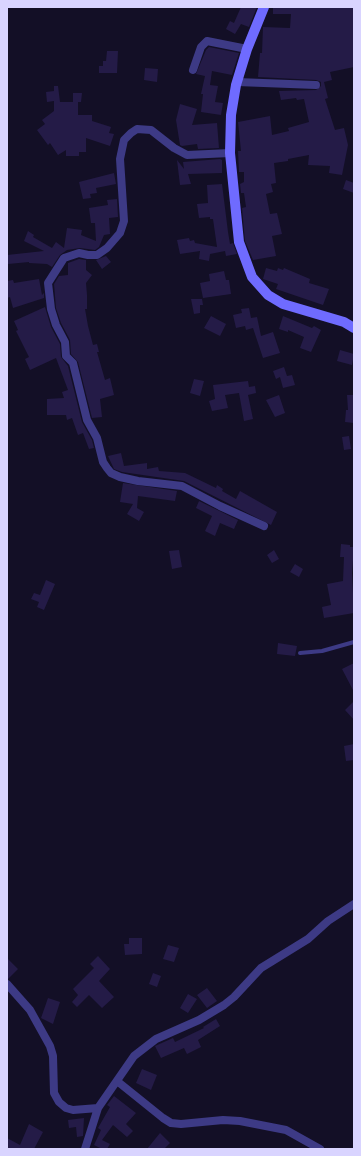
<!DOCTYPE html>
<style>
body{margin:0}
#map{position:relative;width:361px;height:1156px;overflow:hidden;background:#130f26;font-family:"Asap Condensed",sans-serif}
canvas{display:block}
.frame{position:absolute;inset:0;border:8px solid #d9d4ff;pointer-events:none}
</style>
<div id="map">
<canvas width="361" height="1156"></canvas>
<div class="frame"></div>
</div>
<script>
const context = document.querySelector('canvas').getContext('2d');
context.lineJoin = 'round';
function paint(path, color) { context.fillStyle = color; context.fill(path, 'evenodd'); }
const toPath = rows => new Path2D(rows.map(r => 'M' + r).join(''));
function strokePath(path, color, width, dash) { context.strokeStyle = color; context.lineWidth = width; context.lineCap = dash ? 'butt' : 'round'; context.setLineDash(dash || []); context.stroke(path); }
paint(toPath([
 [241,7,257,7,249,27,241,24,235,34,226,29,230,21,234,23],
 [273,7,354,7,354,67,330,72,332,80,324,82,328,98,325,99,335,130,344,128,348,145,342,175,329,173,330,166,308,165,309,155,288,159,288,161,274,163,276,183,271,184,273,192,266,194,270,214,277,213,282,234,272,236,276,256,253,260,245,241,242,208,246,207,244,193,241,193,240,184,244,182,244,172,239,172,238,151,241,151,238,122,270,116,272,135,289,131,288,128,309,122,304,99,297,100,296,98,281,100,279,91,316,90,321,86,321,82,316,80,258,77,260,53,262,53,263,27,290,28,291,14,273,14],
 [209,47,239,53,232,75,212,71,210,85,218,86,215,102,223,103,221,115,201,112,203,94,201,94,205,76,196,74,206,50],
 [107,51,118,51,117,73,99,73,99,66,103,66,103,61,106,61],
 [145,68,158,69,157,82,144,80],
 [54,86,58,86,60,102,73,102,73,93,82,93,81,102,78,102,78,115,92,115,92,121,111,127,109,133,114,134,110,146,86,138,86,152,79,152,79,156,66,156,66,150,58,155,50,143,48,145,37,130,45,124,42,120,54,111,54,101,47,102,46,92,54,91],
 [180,104,197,109,192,125,217,123,219,148,198,149,197,144,182,146,180,145,176,120],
 [220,159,222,160,222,173,188,174,191,184,180,185,177,160,184,169,183,162],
 [114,173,116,184,96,188,97,193,90,194,91,198,83,199,79,182],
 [346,180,354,183,354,193,343,189],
 [222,184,228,232,230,244,233,243,237,254,226,256,225,251,210,254,209,261,199,259,200,251,180,254,177,240,189,238,190,241,194,240,195,243,217,247,213,219,210,219,210,217,199,218,197,204,208,203,207,185],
 [117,199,118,217,109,218,110,234,104,235,99,247,95,250,80,248,67,250,60,255,52,267,47,264,29,263,29,262,8,264,7,255,44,251,24,241,28,231,34,235,33,237,52,248,56,242,64,248,67,228,82,230,81,235,96,241,95,223,91,223,89,208,108,205,107,200],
 [106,256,111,262,102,269,96,260],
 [79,259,86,260,86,270,92,275,86,283,87,295,87,309,85,309,88,326,93,345,97,344,99,352,97,352,105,380,110,378,114,395,100,399,102,417,92,418,78,362,71,354,70,340,61,323,56,308,54,284,59,276,68,275,68,263],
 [266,268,277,271,278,268,283,270,284,268,310,279,309,283,329,289,323,305,276,289,278,284,263,279],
 [224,271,226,280,229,280,231,294,203,298,200,283,210,281,209,274],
 [39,279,42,295,44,293,44,298,13,308,10,297,7,298,7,281,13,280,14,283],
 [191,299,202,299,203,305,200,305,200,313,194,314],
 [45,307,51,327,60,344,61,357,68,366,82,422,92,440,94,448,89,449,83,433,78,435,72,418,67,420,66,415,47,415,47,399,64,398,62,392,68,390,56,358,30,370,25,359,29,357,16,331,18,330,14,321],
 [249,308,251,318,257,317,261,336,273,332,280,353,263,358,253,328,246,330,245,326,236,328,233,315,242,313,241,309],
 [211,316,226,324,220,336,204,328],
 [283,316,312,328,314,326,321,330,311,352,300,348,304,337,288,330,288,332,279,329],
 [340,350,354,354,352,365,337,361],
 [284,367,287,376,292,375,295,385,283,388,280,377,276,379,273,371],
 [194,379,204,381,200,396,190,393],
 [248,381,249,387,255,386,256,393,248,395,253,419,244,421,239,393,225,395,228,408,212,411,209,401,215,399,213,385],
 [279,395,285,413,275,417,266,400],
 [347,395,354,395,354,423,345,422,346,410,348,410],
 [349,436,351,449,344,450,342,437],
 [121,453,124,466,147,463,147,469,158,467,159,471,185,473,216,488,217,485,223,489,222,491,236,499,240,491,277,512,271,525,184,481,122,472,114,469,108,456],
 [123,483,177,491,175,501,138,496,137,508,144,512,139,521,127,514,133,504,120,502],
 [199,501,238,520,234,529,220,523,215,536,205,531,212,516,196,508],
 [341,544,350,545,350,547,354,547,352,573,354,613,324,618,322,607,331,605,327,584,343,581,344,557,340,557],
 [179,550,182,567,172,569,169,551],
 [274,550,279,559,272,563,267,555],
 [295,564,303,569,299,577,290,572],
 [46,580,55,584,44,610,37,607,39,602,31,599,34,593,40,595],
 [278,643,297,646,295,656,277,654],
 [354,663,354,692,342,669],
 [354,701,354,720,345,710],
 [354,744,354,760,346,761,344,746],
 [129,938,142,938,142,954,125,955,124,944,129,944],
 [168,945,179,948,174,962,163,959],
 [98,956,110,969,99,981,114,997,102,1008,89,995,77,1007,72,1002,78,995,73,989,94,968,90,964],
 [7,958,18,969,8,979,7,979],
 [153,973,161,976,157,987,149,984],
 [207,988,217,1001,207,1008,197,995],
 [188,994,197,999,188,1013,180,1008],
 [48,998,60,1002,53,1024,41,1018],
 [216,1019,220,1026,198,1040,201,1047,187,1054,184,1048,161,1058,155,1046,173,1038,175,1042,204,1028,203,1027],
 [142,1069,157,1075,151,1090,136,1083],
 [114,1096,136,1113,126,1124,133,1131,127,1137,113,1125,102,1140,110,1144,107,1149,102,1149,94,1145,101,1130,98,1128,110,1107,107,1105],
 [84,1118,83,1136,77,1137,76,1127,69,1128,68,1120],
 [29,1124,43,1132,34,1149,7,1149,7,1138,20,1145],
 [160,1133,170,1143,164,1149,147,1149]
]), '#241b47');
strokePath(toPath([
 [300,653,322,651,354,642]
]), '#3d3a85', 4);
strokePath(toPath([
 [193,70,201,47,207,41,247,49],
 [237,82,316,85],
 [230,153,187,155,174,148,151,130,137,129,131,133,124,140,120,159,124,221,120,233,107,248,97,255,88,255,79,253,64,258,48,283,51,309,56,325,65,342,66,356,73,363,87,420,97,438,103,462,107,468,111,473,120,477,138,481,182,486,220,506,264,526],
 [7,984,30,1010,50,1046,53,1056,54,1093,59,1102,66,1108,73,1110,98,1108],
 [117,1081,163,1118,171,1123,181,1124,223,1120,240,1121,286,1130,320,1149],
 [85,1149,98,1108,134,1056,156,1039,199,1020,224,1005,234,997,261,968,308,939,328,921,354,904]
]), '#3d3a85', 8);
strokePath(toPath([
 [264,7,247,49,236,85,231,115,230,153,239,242,252,277,268,295,283,304,344,322,354,328]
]), '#6f6bff', 10);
</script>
